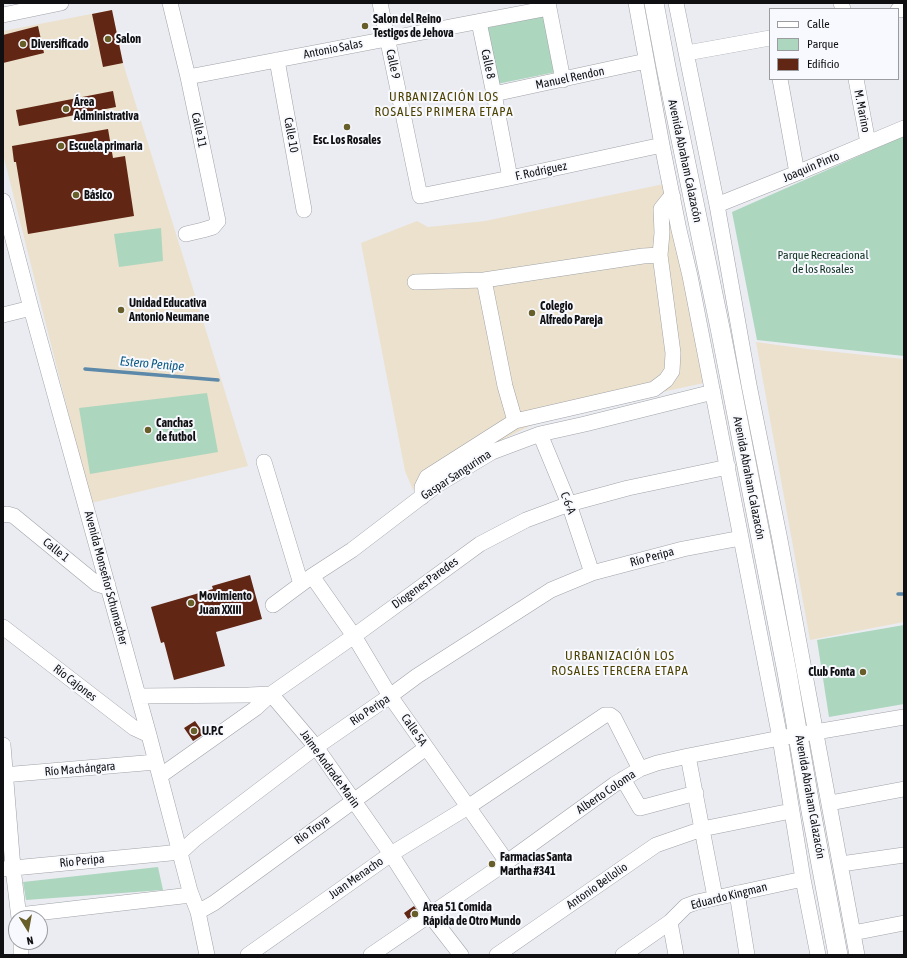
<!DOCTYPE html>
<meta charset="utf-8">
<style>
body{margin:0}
#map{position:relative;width:907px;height:958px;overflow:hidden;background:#eaecf2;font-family:"Asap Condensed",sans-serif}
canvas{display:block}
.frame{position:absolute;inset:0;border:4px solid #101012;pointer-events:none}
.legend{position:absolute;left:769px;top:8px;width:130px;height:72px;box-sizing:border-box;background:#f7f9fe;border:1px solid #9b9ca0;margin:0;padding:5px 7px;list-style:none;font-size:12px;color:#101012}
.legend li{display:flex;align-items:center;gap:8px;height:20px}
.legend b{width:20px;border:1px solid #9b9ca0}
.north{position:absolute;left:8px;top:910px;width:40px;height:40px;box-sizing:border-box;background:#f7f9fe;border:1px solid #9b9ca0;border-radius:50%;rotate:169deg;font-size:11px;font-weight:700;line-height:16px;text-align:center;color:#101012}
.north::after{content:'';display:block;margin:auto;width:14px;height:18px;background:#685e2a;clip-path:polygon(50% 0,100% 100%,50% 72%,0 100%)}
</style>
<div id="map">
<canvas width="907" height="958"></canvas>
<div class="frame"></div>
<ul class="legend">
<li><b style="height:5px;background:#fff"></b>Calle</li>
<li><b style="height:11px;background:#add6be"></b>Parque</li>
<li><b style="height:11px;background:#622614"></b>Edificio</li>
</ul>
<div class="north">N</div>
</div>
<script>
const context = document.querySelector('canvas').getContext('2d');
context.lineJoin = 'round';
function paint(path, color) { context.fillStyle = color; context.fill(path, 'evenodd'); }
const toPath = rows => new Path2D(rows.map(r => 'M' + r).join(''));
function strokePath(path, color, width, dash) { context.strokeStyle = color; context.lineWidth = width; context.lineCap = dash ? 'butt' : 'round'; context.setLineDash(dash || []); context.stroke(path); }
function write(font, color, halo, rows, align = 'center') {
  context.font = font + ' "Asap Condensed",sans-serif'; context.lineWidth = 4; context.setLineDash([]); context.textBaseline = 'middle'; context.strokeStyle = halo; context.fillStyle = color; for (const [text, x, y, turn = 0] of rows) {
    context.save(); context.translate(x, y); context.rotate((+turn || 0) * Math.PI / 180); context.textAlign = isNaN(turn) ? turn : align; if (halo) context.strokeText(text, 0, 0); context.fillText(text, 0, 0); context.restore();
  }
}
paint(toPath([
 [112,10,123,63,248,466,91,503,3,154,3,31],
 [664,184,704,383,550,416,459,461,413,490,405,471,361,243,417,221,428,227,485,221],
 [756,342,807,349,904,359,904,622,810,640]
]), '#ece1cc');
paint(toPath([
 [544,16,556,72,497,84,486,28],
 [904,136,904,356,757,340,732,212],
 [161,228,163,261,119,267,114,234],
 [207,393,218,452,90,474,79,408],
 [904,625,904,704,829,717,817,640],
 [158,867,163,890,26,900,23,882]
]), '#add6be');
strokePath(toPath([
 [85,369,218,380],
 [898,594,904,594]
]), '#5c88a9', 3.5);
paint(toPath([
 [112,10,123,63,103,67,92,14],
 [38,26,44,53,3,63,3,35],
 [113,91,116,107,19,126,16,110],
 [108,129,113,158,125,156,134,216,28,234,16,162,14,162,12,146],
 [250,575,262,619,216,632,225,666,174,680,164,642,161,643,151,607,213,589,212,586],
 [195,721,204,734,193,741,184,728],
 [414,906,418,912,408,919,404,913]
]), '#622614');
const minor = toPath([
 [170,3,188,77,218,221,213,227,203,230,186,234],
 [380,3,420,196,510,178,662,145],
 [548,3,563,80],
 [636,3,662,145,679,230,690,276,780,738,803,879,818,955],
 [676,3,717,205,749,385,780,540,857,955],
 [841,3,843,9],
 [898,10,904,9],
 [3,15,61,3],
 [479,22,494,94,510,178],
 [687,53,770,38],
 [277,60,304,210],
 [188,77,549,8],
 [780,79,797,173],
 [856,79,868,143],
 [494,94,646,61],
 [3,201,31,308,149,735,190,891,198,912,207,955],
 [717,205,797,173,904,128],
 [484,280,505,386,515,421,654,389,666,380,672,371,673,353,660,255],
 [415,282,484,280,643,256,660,255,662,233,661,209,669,199,673,197],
 [3,315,31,308],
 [540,434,569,504,592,573],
 [264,462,301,584],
 [422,497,422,487,427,477,515,421],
 [3,515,7,514,14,516,97,584,103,586,108,585],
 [312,576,352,550,437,485,492,452,540,434,585,424,713,392],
 [273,605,312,576,354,636,390,696,507,862],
 [3,627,134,728,149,735],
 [138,696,249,695,271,694,316,747,391,854,430,915,461,955],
 [3,745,13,868,19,918],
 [688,756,715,897],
 [3,775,156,762],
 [160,776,256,708,271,694,354,636,480,544,526,520,569,504,628,488,728,467],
 [623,779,640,808,696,793],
 [830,803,904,789],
 [841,864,904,855],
 [3,869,181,852,195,839,316,747,390,696,417,676,551,590,592,573,683,549,741,538],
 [737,893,747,955],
 [198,912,214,903,426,748],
 [19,915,191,895],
 [670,922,676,955],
 [853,933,904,923],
 [21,942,21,955],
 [248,955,391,854,468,807,605,715,610,715,614,718,640,769],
 [371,955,507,862,615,784,640,769,657,763,688,756,780,738,904,717],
 [497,955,656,845,702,829,791,811],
 [623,955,670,922,686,906,697,902,803,879]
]);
const major = toPath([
 [654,3,666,67,720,328,787,672,811,811,838,955]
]);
strokePath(minor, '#a1a3a8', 16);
strokePath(major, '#a1a3a8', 20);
strokePath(minor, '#fff', 15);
strokePath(major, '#fff', 19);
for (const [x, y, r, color] of [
 [365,26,4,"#685e2a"],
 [108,39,4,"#685e2a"],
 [23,44,4,"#685e2a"],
 [66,109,4,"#685e2a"],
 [347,127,4,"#685e2a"],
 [61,146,4,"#685e2a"],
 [76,195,4,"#685e2a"],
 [121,310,4,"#685e2a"],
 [532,313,4,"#685e2a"],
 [148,430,4,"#685e2a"],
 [191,603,4,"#685e2a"],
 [863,672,4,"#685e2a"],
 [194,731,4,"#685e2a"],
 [492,864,4,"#685e2a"],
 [415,914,4,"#685e2a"]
]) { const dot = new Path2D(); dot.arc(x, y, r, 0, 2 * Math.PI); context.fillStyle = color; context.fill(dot); strokePath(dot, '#f7f9fe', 1.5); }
write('bold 12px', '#101012', '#f7f9fe', [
 ["Salon del Reino",373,19],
 ["Testigos de Jehova",373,33],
 ["Salon",116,39],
 ["Diversificado",31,44],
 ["Área",74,102],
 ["Administrativa",74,116],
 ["Esc. Los Rosales",347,140,"center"],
 ["Escuela primaria",69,146],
 ["Básico",84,195],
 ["Unidad Educativa",129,303],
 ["Antonio Neumane",129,317],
 ["Colegio",540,306],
 ["Alfredo Pareja",540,320],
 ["Canchas",156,423],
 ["de futbol",156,437],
 ["Movimiento",199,596],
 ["Juan XXIII",199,610],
 ["Club Fonta",855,672,"right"],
 ["U.P.C",202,731],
 ["Farmacias Santa",500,857],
 ["Martha #341",500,871],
 ["Area 51 Comida",423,907],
 ["Rápida de Otro Mundo",423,921]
], 'left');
write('12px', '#101012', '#f7f9fe', [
 ["Antonio Salas",333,49,-11],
 ["Calle 9",393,64,78],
 ["Calle 8",488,64,78],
 ["Manuel Rendon",570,78,-12],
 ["M. Marino",862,111,79],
 ["Calle 11",199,130,78],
 ["Calle 10",291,135,80],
 ["Avenida Abraham Calazacón",685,161,78],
 ["Joaquin Pinto",811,167,-23],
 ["F. Rodriguez",541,171,-12],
 ["Gaspar Sangurima",456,475,-33],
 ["Avenida Abraham Calazacón",749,478,79],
 ["C-6-A",568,503,69],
 ["Calle 1",56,550,39],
 ["Río Peripa",652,557,-15],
 ["Avenida Monseñor Schumacher",106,578,75],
 ["Diogenes Paredes",425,583,-36],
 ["Río Cajones",75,683,38],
 ["Río Peripa",370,710,-34],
 ["Calle 5A",414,730,55],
 ["Río Machángara",80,769,-5],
 ["Jaime Andrade Marin",330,769,54],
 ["Alberto Coloma",606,792,-34],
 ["Avenida Abraham Calazacón",810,797,80],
 ["Río Troya",312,830,-36],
 ["Río Peripa",82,861,-6],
 ["Juan Menacho",356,878,-35],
 ["Antonio Bellolio",597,886,-35],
 ["Eduardo Kingman",729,896,-14]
]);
write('12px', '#113121', '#f7f9fe', [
 ["Parque Recreacional",823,255],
 ["de los Rosales",823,269]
]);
context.letterSpacing = '1px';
write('13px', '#4d4200', '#f7f9fe', [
 ["URBANIZACIÓN LOS",444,97],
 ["ROSALES PRIMERA ETAPA",444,112],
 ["URBANIZACIÓN LOS",620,656],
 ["ROSALES TERCERA ETAPA",620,671]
]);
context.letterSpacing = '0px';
write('italic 13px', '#0d5984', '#f7f9fe', [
 ["Estero Penipe",152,364,5]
]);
</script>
